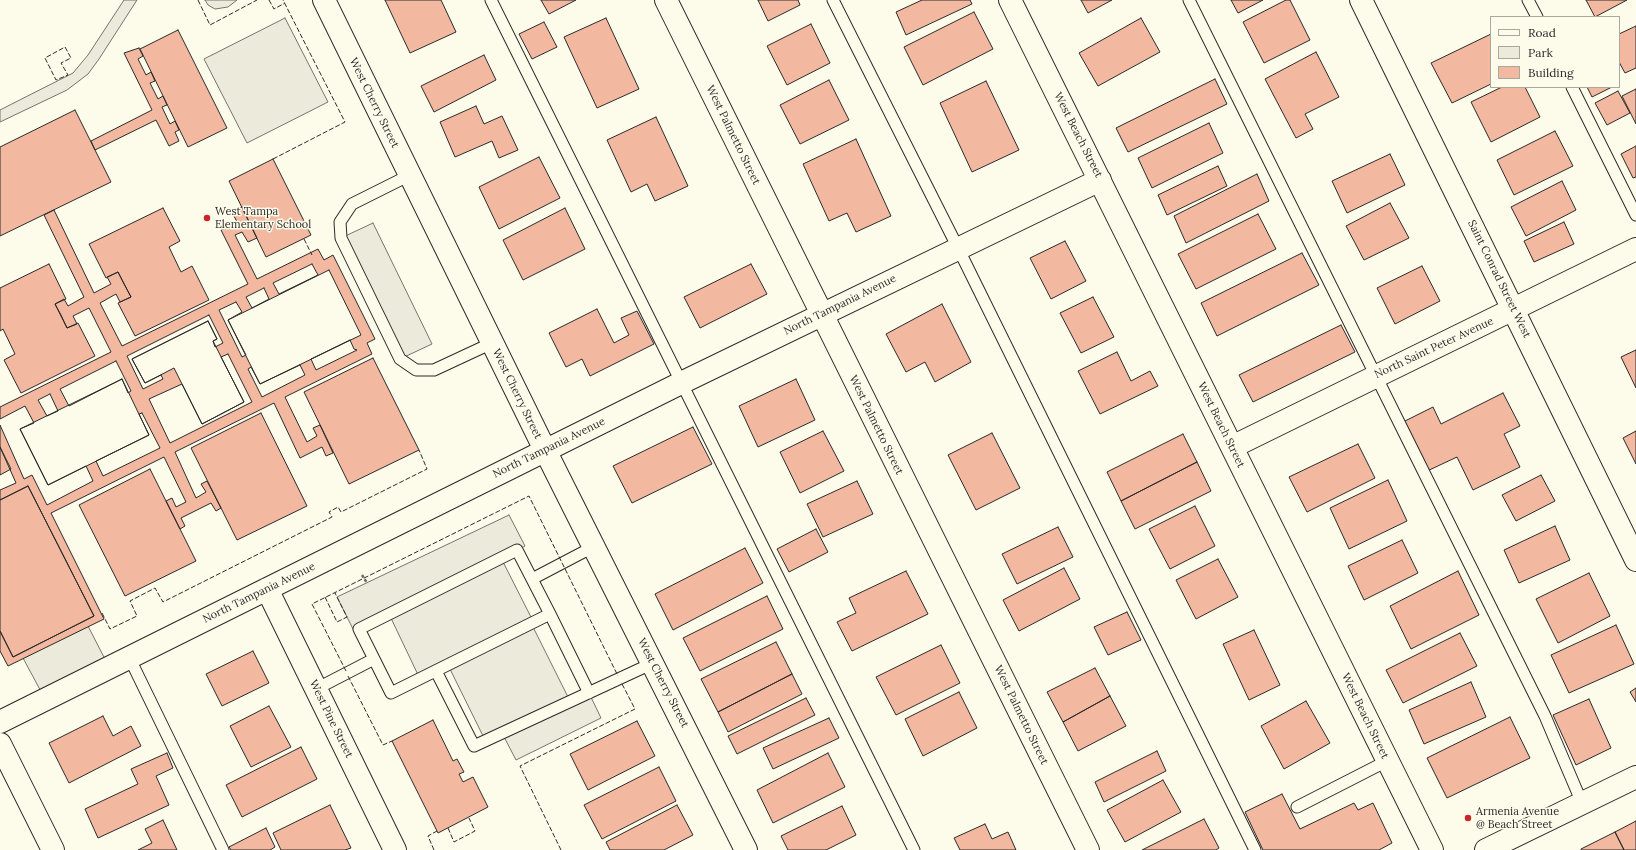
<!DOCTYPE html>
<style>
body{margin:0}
#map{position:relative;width:1636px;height:850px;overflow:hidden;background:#fdfbea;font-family:Lora,serif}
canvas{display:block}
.legend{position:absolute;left:1490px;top:16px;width:130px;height:72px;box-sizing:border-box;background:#fdfbea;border:1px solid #a9a89e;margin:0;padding:5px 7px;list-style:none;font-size:12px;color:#2b2b2b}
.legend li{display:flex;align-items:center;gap:8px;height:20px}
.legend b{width:20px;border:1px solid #a9a89e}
</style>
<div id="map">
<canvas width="1636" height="850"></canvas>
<ul class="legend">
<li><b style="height:5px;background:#fdfbea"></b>Road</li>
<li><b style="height:11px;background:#ecebdb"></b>Park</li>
<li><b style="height:11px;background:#f2b8a0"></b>Building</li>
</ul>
</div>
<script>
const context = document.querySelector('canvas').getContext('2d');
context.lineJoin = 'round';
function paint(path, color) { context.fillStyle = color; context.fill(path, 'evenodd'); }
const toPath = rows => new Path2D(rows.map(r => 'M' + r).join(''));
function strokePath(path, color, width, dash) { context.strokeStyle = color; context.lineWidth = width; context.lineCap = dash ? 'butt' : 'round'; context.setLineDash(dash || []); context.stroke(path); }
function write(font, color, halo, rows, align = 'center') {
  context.font = font + ' Lora,serif'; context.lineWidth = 3; context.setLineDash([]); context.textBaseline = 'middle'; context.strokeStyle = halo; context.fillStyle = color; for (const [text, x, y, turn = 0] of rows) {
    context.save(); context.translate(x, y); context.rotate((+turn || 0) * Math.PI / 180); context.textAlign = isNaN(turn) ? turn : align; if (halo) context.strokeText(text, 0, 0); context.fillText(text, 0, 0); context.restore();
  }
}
const green = toPath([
 [124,0,137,0,99,59,88,74,67,90,0,122,0,110,73,73,88,55,124,0],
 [205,0,237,0,228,7,215,9,208,5,205,0],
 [285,18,328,102,247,143,204,59,285,18]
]);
paint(green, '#ecebdb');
strokePath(green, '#74746e', 1);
const parking = toPath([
 [373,223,432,344,400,359,341,238,373,223],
 [509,515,525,546,501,558,533,621,531,623,570,701,589,693,601,718,516,760,502,733,485,740,448,665,420,679,389,614,354,631,337,597,509,515],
 [88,626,109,667,45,699,23,658,88,626]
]);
paint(parking, '#eceadb');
strokePath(parking, '#74746e', 1);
const building = toPath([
 [385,0,441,0,456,32,410,53,385,0],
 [541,0,576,0,549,14,541,0],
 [758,0,798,0,800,5,768,21,758,0],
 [922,0,970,0,972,4,906,35,896,12,922,0],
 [1081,0,1112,0,1088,13,1081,0],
 [1231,0,1263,0,1238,13,1231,0],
 [1286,0,1290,0,1310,40,1264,63,1243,22,1286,0],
 [1586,0,1627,0,1595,17,1586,0],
 [974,12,993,49,923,85,904,47,974,12],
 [606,18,639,89,597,108,564,37,606,18],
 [1141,18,1160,52,1098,86,1079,53,1141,18],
 [544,22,557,47,532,59,519,34,544,22],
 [811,24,830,63,787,85,767,46,811,24],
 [1636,26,1636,68,1625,73,1619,62,1619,34,1636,26],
 [178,30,227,128,188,147,140,49,178,30],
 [1491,34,1491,84,1452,103,1431,63,1491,34],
 [139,48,143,56,138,59,146,75,151,72,155,81,150,83,158,99,163,96,167,105,162,107,170,124,175,121,179,130,175,132,179,141,169,146,156,120,95,150,91,141,152,110,124,53,139,48],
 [1316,52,1339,97,1305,114,1313,129,1296,138,1265,79,1316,52],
 [484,55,496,80,434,112,421,86,484,55],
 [1215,79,1227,104,1128,152,1116,128,1215,79],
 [829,80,849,120,800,144,780,105,829,80],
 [986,81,1019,150,972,172,940,103,986,81],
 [1502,87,1525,87,1540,117,1491,142,1471,102,1502,87],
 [1587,87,1612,87,1592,97,1587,87],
 [1636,89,1636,124,1622,96,1636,89],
 [1618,91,1630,113,1607,125,1595,103,1618,91],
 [476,106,484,124,502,116,518,150,499,158,492,141,455,157,440,122,476,106],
 [75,110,111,182,0,236,0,147,75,110],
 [656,117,688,186,655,201,647,184,631,192,607,140,656,117],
 [1209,123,1223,153,1152,188,1138,158,1209,123],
 [1555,131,1573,166,1514,195,1497,160,1555,131],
 [856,139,891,216,856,232,847,213,829,221,803,164,856,139],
 [1636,146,1636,177,1633,178,1621,154,1636,146],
 [1390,154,1405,185,1347,213,1332,181,1390,154],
 [539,157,560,198,499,229,479,187,539,157],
 [273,159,311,235,266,257,229,181,273,159],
 [1218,166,1227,186,1167,215,1158,195,1218,166],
 [1257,174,1269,201,1186,243,1174,216,1257,174],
 [1562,181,1576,210,1526,236,1511,207,1562,181],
 [1390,203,1409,238,1364,260,1346,226,1390,203],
 [242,207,257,238,248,242,242,232,235,235,257,279,318,249,324,260,333,255,375,339,367,343,372,354,285,397,307,442,317,436,313,428,320,425,333,453,326,456,322,447,300,458,274,403,175,452,196,498,206,492,201,484,207,481,221,508,216,511,211,503,181,518,185,526,180,529,166,501,172,498,176,507,186,502,164,457,51,513,104,619,8,666,0,651,0,631,13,657,94,616,28,486,0,500,0,490,16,483,0,447,0,425,24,479,32,475,47,505,93,481,86,466,48,485,20,429,34,423,25,406,0,419,0,407,111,352,89,308,73,316,77,324,67,328,55,304,64,299,68,306,84,297,44,215,54,210,94,293,111,284,107,277,118,272,131,297,120,302,116,294,100,303,122,346,248,284,221,230,237,222,232,212,242,207],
 [312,264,318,275,279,294,273,283,312,264],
 [264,288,269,299,252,308,246,297,264,288],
 [236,302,242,312,228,320,246,355,242,357,219,310,236,302],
 [209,315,223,343,215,347,213,341,217,339,208,321,132,359,145,383,161,375,163,379,143,389,127,356,209,315],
 [350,340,354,349,357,350,316,370,311,359,350,340],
 [228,354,252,402,170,443,149,399,182,384,202,424,244,402,221,357,228,354],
 [116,361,131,391,128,393,122,379,69,406,60,389,116,361],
 [300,365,305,375,262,397,248,369,251,367,260,384,300,365],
 [50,394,58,411,47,416,38,400,50,394],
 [142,413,160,448,103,476,96,461,149,435,139,414,142,413],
 [163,208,180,241,169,247,181,272,192,266,209,300,135,336,118,303,131,297,124,284,118,272,106,278,89,244,163,208],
 [565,208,585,249,523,280,503,240,565,208],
 [1258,214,1276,249,1196,289,1178,254,1258,214],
 [1564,222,1574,244,1534,262,1524,241,1564,222],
 [1065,241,1086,281,1051,299,1030,258,1065,241],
 [1302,253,1319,285,1217,336,1201,303,1302,253],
 [49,264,66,299,55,304,61,315,67,328,78,323,95,356,21,393,4,360,15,354,3,329,0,331,0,288,49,264],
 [751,264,767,294,700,328,684,297,751,264],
 [1422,266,1440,301,1395,324,1377,288,1422,266],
 [329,270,361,335,260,384,228,320,329,270],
 [1093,297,1114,337,1081,353,1060,313,1093,297],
 [942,304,971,362,935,382,925,362,906,372,886,334,942,304],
 [597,309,614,343,629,335,621,318,637,311,654,344,590,376,582,359,566,367,549,333,597,309],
 [208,321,217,339,213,341,244,402,202,424,174,368,145,383,132,359,208,321],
 [1341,325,1355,352,1253,402,1239,375,1341,325],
 [1636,350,1636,388,1621,357,1636,350],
 [1117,352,1131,381,1150,371,1158,386,1100,414,1078,371,1117,352],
 [373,358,419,450,349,484,304,392,373,358],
 [122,379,149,435,48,485,20,429,122,379],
 [796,379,815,420,758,447,739,406,796,379],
 [1503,393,1520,426,1504,434,1520,467,1473,490,1457,457,1425,472,1401,423,1433,407,1441,424,1503,393],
 [261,413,307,506,237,540,191,448,261,413],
 [693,427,712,464,632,503,613,466,693,427],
 [823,431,844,471,800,493,780,452,823,431],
 [1636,431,1636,464,1623,438,1636,431],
 [992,433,1020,488,976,510,948,455,992,433],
 [1183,434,1197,462,1121,501,1107,472,1183,434],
 [1358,444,1375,478,1307,512,1289,477,1358,444],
 [0,447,11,469,0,475,0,447],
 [1197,462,1211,491,1135,529,1121,501,1197,462],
 [150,469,196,561,125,596,79,505,150,469],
 [1541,475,1555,501,1516,521,1502,495,1541,475],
 [1388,480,1407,521,1349,549,1330,508,1388,480],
 [857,481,873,514,823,537,807,504,857,481],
 [28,486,94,616,13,657,0,631,0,500,28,486],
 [1195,506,1215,546,1170,569,1149,529,1195,506],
 [1555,526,1570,560,1519,583,1504,550,1555,526],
 [1058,527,1073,557,1017,584,1002,554,1058,527],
 [816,529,828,552,789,572,777,549,816,529],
 [1402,540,1418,573,1364,600,1348,566,1402,540],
 [745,548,763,583,673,630,655,594,745,548],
 [1218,559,1238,597,1196,619,1176,580,1218,559],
 [1064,568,1080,599,1019,631,1003,600,1064,568],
 [906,571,928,614,852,651,837,622,856,613,849,598,906,571],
 [1458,571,1479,615,1411,649,1390,606,1458,571],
 [1589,573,1610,616,1558,643,1536,599,1589,573],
 [767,596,783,629,700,671,683,638,767,596],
 [1127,612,1141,640,1108,655,1094,627,1127,612],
 [1616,625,1634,664,1569,693,1551,655,1616,625],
 [1254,630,1280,685,1249,700,1223,644,1254,630],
 [1460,633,1477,666,1403,703,1386,670,1460,633],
 [776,642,792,674,718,712,701,679,776,642],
 [941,645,960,683,896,715,876,677,941,645],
 [253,651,269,683,222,706,206,674,253,651],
 [1095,668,1110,696,1063,722,1047,692,1095,668],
 [792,674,802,694,728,732,718,712,792,674],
 [1471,682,1486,717,1424,744,1409,710,1471,682],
 [1636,688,1636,702,1630,692,1636,688],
 [959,692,977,728,923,756,905,719,959,692],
 [1110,696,1126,726,1078,751,1063,722,1110,696],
 [806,698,815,715,737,754,728,736,806,698],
 [1589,699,1611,748,1576,765,1553,715,1589,699],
 [1306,701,1330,743,1284,769,1261,726,1306,701],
 [269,706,291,747,251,767,230,726,269,706],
 [103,716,113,736,131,726,141,746,69,783,49,743,103,716],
 [1510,717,1530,758,1447,798,1427,758,1510,717],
 [829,718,839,738,773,769,763,748,829,718],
 [433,720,453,761,457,759,464,772,459,774,463,782,473,777,488,807,438,833,392,741,433,720],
 [637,721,655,756,588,790,570,754,637,721],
 [301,747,317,779,242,817,226,785,301,747],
 [1157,751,1166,771,1104,802,1095,782,1157,751],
 [167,753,173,768,156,776,169,805,98,838,85,809,138,784,131,769,167,753],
 [828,753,845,787,773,823,757,790,828,753],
 [659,767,676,801,602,839,584,805,659,767],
 [1163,780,1181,812,1125,842,1107,810,1163,780],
 [1282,794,1300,829,1354,803,1358,810,1373,803,1392,843,1379,850,1263,850,1245,812,1282,794],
 [330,805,351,848,345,850,281,850,273,833,330,805],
 [677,805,693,835,664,850,610,850,606,842,677,805],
 [842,806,856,835,826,850,788,850,781,836,842,806],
 [1204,819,1219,848,1216,850,1142,850,1204,819],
 [163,820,177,850,138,850,152,843,145,829,163,820],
 [1636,821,1636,850,1624,850,1615,832,1636,821],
 [985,824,992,839,1008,832,1016,850,960,850,954,838,985,824],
 [266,828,275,847,270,850,231,850,229,847,266,828],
 [1615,832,1624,850,1581,850,1581,849,1615,832]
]);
paint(building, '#f2b8a0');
strokePath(building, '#2b2b2b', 1);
const lane = toPath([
 [491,0,914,850],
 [833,0,958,248,1255,850],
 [1189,0,1545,716,1582,803],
 [1528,0,1537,17],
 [1572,87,1636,215],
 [410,175,352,204,340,222,341,238,400,359,416,370,434,370,492,343],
 [532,579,593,547],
 [550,614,391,693,359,629,517,550,550,614,589,693],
 [129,657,223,850],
 [436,671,474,746,653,663],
 [316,689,374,659],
 [1297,807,1387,761]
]);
const street = toPath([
 [324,0,545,450,746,850],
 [666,0,1088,850],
 [1010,0,1432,850],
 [1361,0,1636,560],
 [1232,447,1636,249],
 [267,589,395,850],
 [0,722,681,383,1100,180],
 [0,744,53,850]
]);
const secondary = toPath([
 [1486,850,1636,777]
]);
strokePath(lane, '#2b2b2b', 13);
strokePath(street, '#2b2b2b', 24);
strokePath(secondary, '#2b2b2b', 24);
strokePath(toPath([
 [362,575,367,583]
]), '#6a6964', 2.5, [3, 2]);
strokePath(lane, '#fdfbea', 11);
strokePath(street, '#fdfbea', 22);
strokePath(secondary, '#fdfbea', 22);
strokePath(toPath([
 [198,0,210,25,257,0],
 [269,0,274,9,285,3],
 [65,47,71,58,61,63,68,75,56,80,45,58,65,47],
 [273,159,345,122,283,0],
 [304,239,312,255],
 [325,597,337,622,347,617,335,593],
 [102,613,110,629,137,616,130,601,155,588,163,602,332,517,329,512,338,507,341,512,427,469,419,450],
 [346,671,312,604,529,496,618,676],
 [348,676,383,745,392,741],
 [448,828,454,842,475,831,469,818],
 [434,850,428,836,437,831],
 [561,850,520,766,635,709,621,682]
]), '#2b2b2b', 1, [5, 2]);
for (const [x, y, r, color] of [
 [207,218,4,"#c62828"],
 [1468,818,4,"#c62828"]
]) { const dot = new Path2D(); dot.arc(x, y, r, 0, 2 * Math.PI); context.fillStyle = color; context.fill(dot); strokePath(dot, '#fdfbea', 1.5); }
write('11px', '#2b2b2b', '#fdfbea', [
 ["West Cherry Street",374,103,64],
 ["West Palmetto Street",733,135,64],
 ["West Beach Street",1078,135,63],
 ["Saint Conrad Street West",1499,279,64],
 ["North Tampania Avenue",840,305,-26],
 ["North Saint Peter Avenue",1434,348,-25],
 ["West Cherry Street",517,394,64],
 ["West Palmetto Street",876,425,64],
 ["West Beach Street",1221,425,64],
 ["North Tampania Avenue",549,448,-26],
 ["North Tampania Avenue",259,593,-26],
 ["West Cherry Street",663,683,63],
 ["West Palmetto Street",1021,715,64],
 ["West Beach Street",1365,716,64],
 ["West Pine Street",331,719,64]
]);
write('11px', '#2b2b2b', '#fdfbea', [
 ["West Tampa",215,212],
 ["Elementary School",215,225],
 ["Armenia Avenue",1476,812],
 ["@ Beach Street",1476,825]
], 'left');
</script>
